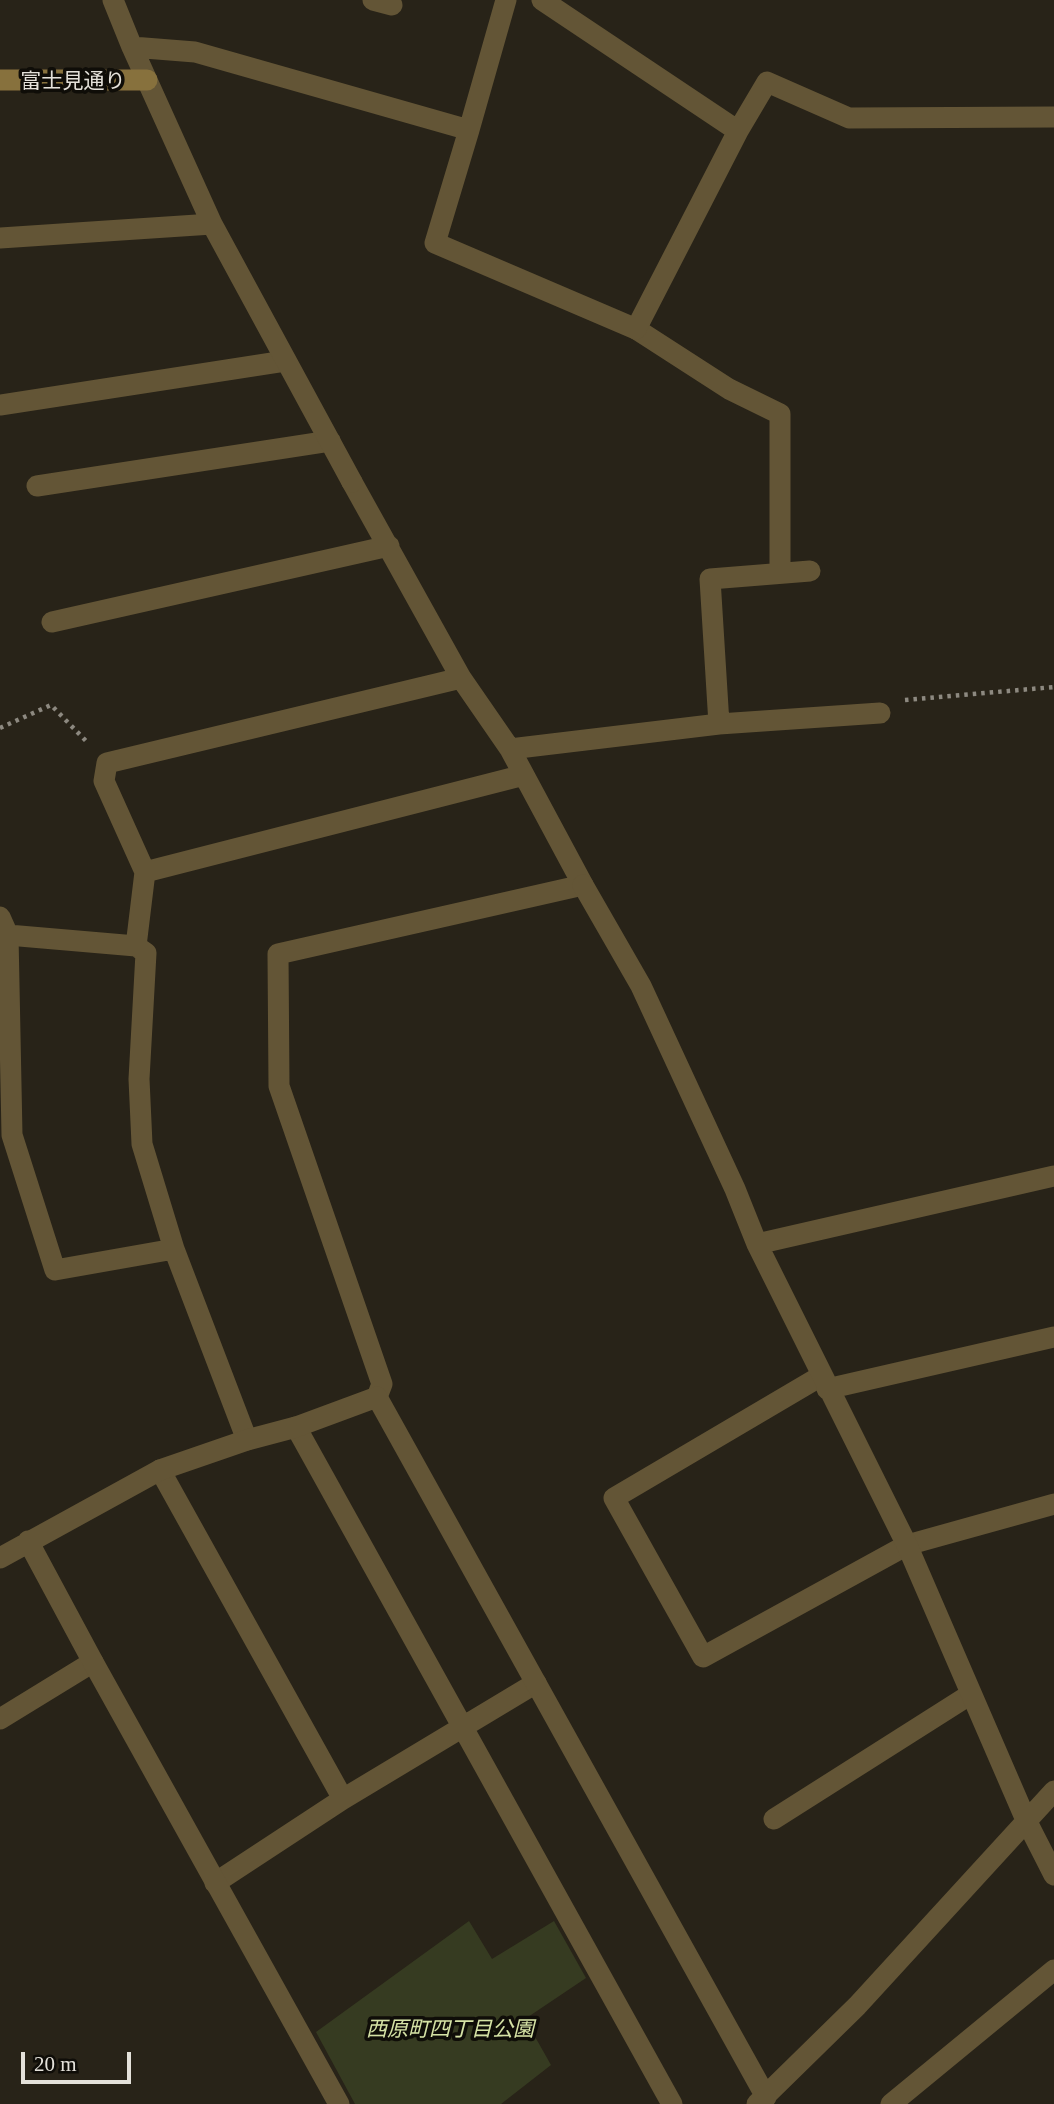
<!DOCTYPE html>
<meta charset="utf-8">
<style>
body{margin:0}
#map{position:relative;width:1054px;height:2104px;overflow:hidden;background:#282318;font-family:Georgia,serif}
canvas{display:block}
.scale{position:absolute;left:21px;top:2052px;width:110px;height:32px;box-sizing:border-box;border:4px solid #e4e1da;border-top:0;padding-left:9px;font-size:21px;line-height:24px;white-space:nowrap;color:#e4e1da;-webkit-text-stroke:5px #0f0d08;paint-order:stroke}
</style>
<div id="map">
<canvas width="1054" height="2104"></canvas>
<div class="scale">20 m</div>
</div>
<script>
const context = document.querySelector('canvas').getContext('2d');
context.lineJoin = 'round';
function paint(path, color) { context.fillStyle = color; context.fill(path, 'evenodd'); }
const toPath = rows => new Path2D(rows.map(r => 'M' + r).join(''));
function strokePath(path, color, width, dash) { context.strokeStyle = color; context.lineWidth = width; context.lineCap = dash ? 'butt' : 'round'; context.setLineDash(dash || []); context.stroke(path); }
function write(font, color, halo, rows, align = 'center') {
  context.font = font + ' Georgia,"Noto Sans JP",serif'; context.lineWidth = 7; context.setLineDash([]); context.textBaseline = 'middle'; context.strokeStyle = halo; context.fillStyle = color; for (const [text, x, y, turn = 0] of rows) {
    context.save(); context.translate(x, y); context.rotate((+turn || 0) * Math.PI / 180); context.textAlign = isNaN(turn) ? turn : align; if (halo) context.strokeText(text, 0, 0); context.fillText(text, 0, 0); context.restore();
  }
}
paint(toPath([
 [469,1921,492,1959,554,1921,586,1978,525,2019,551,2065,501,2104,355,2104,316,2032]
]), '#363b21');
strokePath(toPath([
 [905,700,1054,687],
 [0,728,51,705,89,744]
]), '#8d8980', 4.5, [3.5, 5]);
strokePath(toPath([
 [373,0,392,5],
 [636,329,729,389,780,414,780,571],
 [0,405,285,361],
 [352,482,461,678,510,749,583,885,278,954,279,1086,382,1384,377,1397],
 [37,486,330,441],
 [52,622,389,546],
 [719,724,710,579,810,571],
 [510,749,719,724,880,713],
 [145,872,524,775],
 [0,917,8,935,12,1135,55,1270,174,1249],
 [8,935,136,946],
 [821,1376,614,1498,703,1657,907,1545,1054,1504],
 [296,1427,672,2104],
 [247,1440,174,1249,142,1144,139,1079,146,953,136,946,145,872,104,781,107,763,461,678],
 [160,1470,343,1799],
 [0,1719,93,1662],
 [774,1819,971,1694],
 [215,1883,343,1799,536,1683]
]), '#635536', 21);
strokePath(toPath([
 [113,0,132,47,212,224,352,482],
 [542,0,738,131],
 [132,47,195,52,469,130,506,0],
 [469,130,435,243,636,329,738,131,767,82,849,118,1054,117],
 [0,238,212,224],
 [583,885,641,986,735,1189,757,1244,907,1545,1026,1820,1054,1875],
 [757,1244,1054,1176],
 [827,1389,1054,1337],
 [28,1541,93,1662,339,2104],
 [0,1558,160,1470,247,1440,296,1427,377,1397,766,2097],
 [757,2104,857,2006,1054,1791],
 [891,2104,1054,1970]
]), '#635536', 21);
strokePath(toPath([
 [0,80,147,80]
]), '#87713d', 21);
write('21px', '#e4e1da', '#0f0d08', [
 ["富士見通り",73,80]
]);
write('italic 21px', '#d5e2a5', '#0f0d08', [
 ["西原町四丁目公園",450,2028]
]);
</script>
